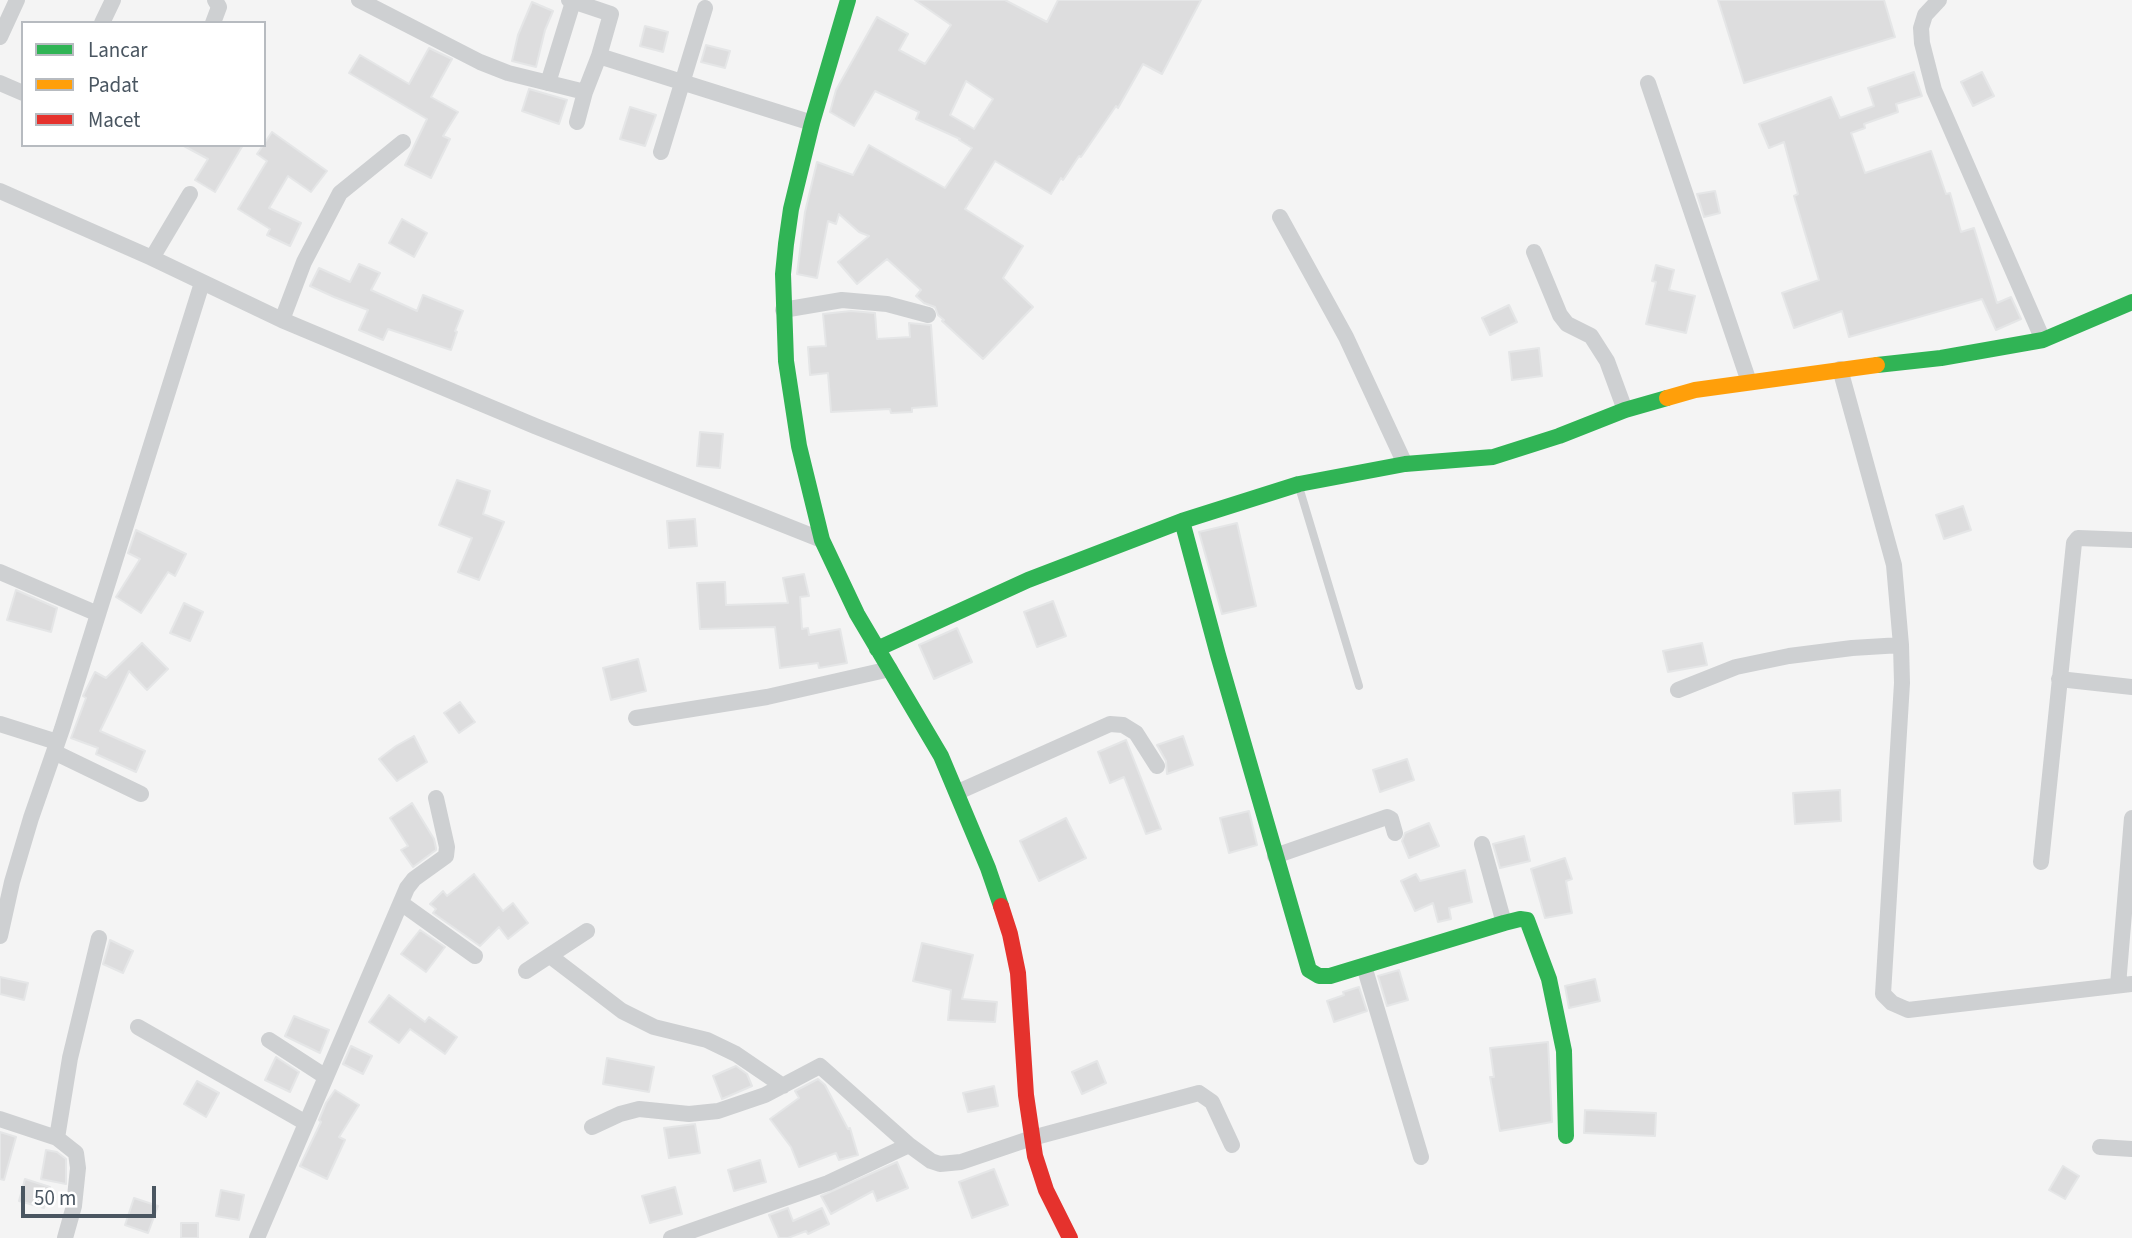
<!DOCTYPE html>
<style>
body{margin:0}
#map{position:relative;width:2132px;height:1238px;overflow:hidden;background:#f4f4f4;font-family:"Source Sans 3",sans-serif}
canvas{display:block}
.legend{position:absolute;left:21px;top:21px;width:245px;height:126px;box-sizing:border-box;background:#fff;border:2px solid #b7bbc0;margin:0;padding:9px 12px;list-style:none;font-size:21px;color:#4a5661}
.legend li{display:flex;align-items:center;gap:14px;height:35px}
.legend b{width:35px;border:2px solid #b7bbc0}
.scale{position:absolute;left:21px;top:1186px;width:135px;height:32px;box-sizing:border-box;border:4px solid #4a5661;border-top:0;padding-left:9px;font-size:21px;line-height:24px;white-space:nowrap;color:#4a5661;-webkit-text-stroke:5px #fff;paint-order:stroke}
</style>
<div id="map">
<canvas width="2132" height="1238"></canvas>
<ul class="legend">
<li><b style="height:9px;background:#30b455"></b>Lancar</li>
<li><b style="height:9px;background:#ff9f0a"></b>Padat</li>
<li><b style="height:9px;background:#e5322d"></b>Macet</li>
</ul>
<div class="scale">50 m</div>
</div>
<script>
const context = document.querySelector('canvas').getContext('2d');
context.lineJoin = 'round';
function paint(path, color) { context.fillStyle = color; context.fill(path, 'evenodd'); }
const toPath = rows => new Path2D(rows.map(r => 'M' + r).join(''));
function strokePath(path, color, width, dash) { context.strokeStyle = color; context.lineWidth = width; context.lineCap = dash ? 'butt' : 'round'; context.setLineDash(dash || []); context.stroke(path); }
const building = toPath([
 [915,0,1005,0,1047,22,1058,0,1201,0,1162,74,1143,64,1118,108,1116,106,1081,157,1079,156,1063,180,1061,178,1051,194,995,161,965,209,1023,246,1003,278,1033,307,983,359,942,321,944,320,938,315,935,307,924,303,916,296,921,290,887,259,857,284,838,262,869,236,859,232,839,214,836,224,828,221,817,278,797,274,805,212,817,162,853,175,869,145,945,188,972,148,959,140,960,139,916,119,919,112,875,91,854,126,830,112,836,90,877,17,908,34,899,50,925,64,951,25,915,0],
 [966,81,993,99,974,129,950,115,966,81],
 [1718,0,1884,0,1895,37,1744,83,1718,0],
 [532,2,553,11,545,30,536,67,512,61,518,35,532,2],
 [645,26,668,32,663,52,640,46,645,26],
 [706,45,730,51,725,68,701,62,706,45],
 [429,48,452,59,431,97,458,112,443,136,450,139,431,178,405,165,427,119,349,73,360,55,409,84,429,48],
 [1914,72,1922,96,1896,104,1898,112,1864,124,1865,128,1851,133,1865,173,1931,151,1946,194,1950,193,1961,232,1974,228,1997,303,2011,297,2021,319,1996,330,1982,299,1849,337,1842,311,1794,328,1782,293,1819,280,1794,196,1798,194,1784,142,1769,148,1759,124,1831,97,1840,118,1874,106,1868,88,1914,72],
 [1982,72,1994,96,1973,106,1961,82,1982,72],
 [529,89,567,100,559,124,522,111,529,89],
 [630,107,656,115,645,146,620,139,630,107],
 [272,132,327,171,311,192,288,176,269,208,301,223,290,246,267,235,270,229,238,209,267,161,257,154,272,132],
 [182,145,243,145,215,192,195,180,208,159,182,145],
 [1715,191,1720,213,1704,217,1697,194,1715,191],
 [402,219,427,233,414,257,389,243,402,219],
 [359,264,380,273,371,290,417,311,423,295,463,311,455,331,457,332,451,350,388,329,383,340,359,330,368,310,334,297,310,286,319,268,350,282,359,264],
 [1656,265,1674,270,1669,290,1695,296,1686,333,1646,324,1656,282,1652,281,1656,265],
 [1509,305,1517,322,1490,335,1482,318,1509,305],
 [851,311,875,313,877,339,910,337,909,323,931,325,937,406,912,408,912,412,891,413,890,409,831,412,828,373,810,375,808,347,826,346,823,314,851,311],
 [1539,348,1542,376,1512,380,1509,352,1539,348],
 [700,432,723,434,720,468,697,466,700,432],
 [457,480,490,491,483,514,504,522,479,580,458,572,472,538,439,525,457,480],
 [1963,506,1971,530,1944,539,1936,515,1963,506],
 [695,519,697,546,669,548,667,521,695,519],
 [1237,523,1256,606,1222,614,1199,532,1237,523],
 [136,530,186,554,175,576,168,572,141,613,116,597,140,559,128,553,136,530],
 [804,574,809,596,800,597,802,629,808,628,809,635,840,629,847,663,819,668,818,663,780,668,775,627,700,629,697,583,725,582,726,605,788,603,783,578,804,574],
 [16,590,57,608,51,632,7,620,16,590],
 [1053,601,1066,636,1037,647,1024,612,1053,601],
 [184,603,203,612,190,641,170,633,184,603],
 [957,628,972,662,934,679,919,645,957,628],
 [142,643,168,669,147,690,129,671,100,731,145,751,136,772,96,754,98,748,71,738,86,698,83,696,95,672,106,678,142,643],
 [1702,643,1707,665,1668,672,1663,651,1702,643],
 [638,659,646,691,611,700,603,668,638,659],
 [460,702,475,722,459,733,444,713,460,702],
 [414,736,427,762,397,781,379,759,396,746,414,736],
 [1183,736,1193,765,1167,774,1166,761,1157,745,1183,736],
 [1126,740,1161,829,1146,834,1124,777,1110,783,1098,752,1126,740],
 [1407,759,1414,780,1380,792,1373,770,1407,759],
 [1840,790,1841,821,1795,824,1793,793,1840,790],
 [412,803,434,839,436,848,436,850,413,867,401,850,408,846,390,818,412,803],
 [1249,811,1257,845,1229,853,1220,818,1249,811],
 [1066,818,1086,858,1039,881,1020,841,1066,818],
 [1429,823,1439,846,1409,858,1402,841,1405,833,1429,823],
 [1524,836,1530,861,1500,868,1493,844,1524,836],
 [1565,858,1572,879,1566,881,1572,913,1545,918,1531,869,1565,858],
 [1465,870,1472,902,1449,908,1451,919,1438,922,1433,903,1415,911,1401,881,1416,874,1420,881,1465,870],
 [474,874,503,911,513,903,528,923,508,939,499,927,480,946,433,913,436,909,430,904,443,891,447,896,474,874],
 [420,930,445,947,426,972,401,954,420,930],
 [110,940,133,951,123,973,103,964,110,940],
 [922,943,973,955,962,999,997,1002,995,1022,948,1020,951,990,913,981,922,943],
 [1399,970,1408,1000,1387,1006,1378,976,1399,970],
 [0,977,28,983,24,1000,0,994,0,977],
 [1595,979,1600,1001,1569,1008,1565,986,1595,979],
 [1359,987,1367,1011,1334,1022,1327,1001,1344,995,1343,992,1359,987],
 [389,995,425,1022,429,1017,457,1037,445,1054,410,1029,399,1043,369,1022,389,995],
 [294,1016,329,1030,320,1053,285,1036,294,1016],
 [1548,1042,1552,1122,1500,1131,1490,1077,1494,1077,1490,1048,1548,1042],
 [351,1046,372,1056,363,1074,343,1064,351,1046],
 [276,1057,299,1072,290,1092,265,1080,276,1057],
 [607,1058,654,1067,649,1092,603,1084,607,1058],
 [1097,1061,1106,1083,1082,1094,1072,1072,1097,1061],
 [736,1066,747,1074,752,1086,722,1099,713,1076,736,1066],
 [818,1079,825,1085,848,1129,850,1128,858,1155,839,1160,836,1153,799,1167,791,1147,770,1119,799,1098,795,1091,818,1079],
 [197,1081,219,1093,206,1117,184,1104,197,1081],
 [994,1086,998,1106,968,1112,963,1093,994,1086],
 [335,1090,359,1105,339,1137,345,1140,327,1179,300,1166,321,1122,319,1120,326,1103,335,1090],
 [1585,1110,1656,1113,1655,1136,1584,1133,1585,1110],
 [695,1124,700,1153,669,1158,664,1128,695,1124],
 [0,1132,16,1137,4,1180,0,1179,0,1132],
 [46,1150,57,1152,66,1159,66,1184,41,1179,46,1150],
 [760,1160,766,1182,734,1191,728,1170,760,1160],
 [897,1162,908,1188,877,1201,873,1191,831,1214,821,1196,897,1162],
 [2063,1166,2079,1176,2065,1199,2049,1190,2063,1166],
 [994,1169,1008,1205,972,1218,959,1182,994,1169],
 [25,1179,50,1187,44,1208,19,1201,25,1179],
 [675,1187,682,1214,650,1223,642,1196,675,1187],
 [221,1190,244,1195,239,1220,216,1216,221,1190],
 [134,1198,158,1206,148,1233,125,1225,134,1198],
 [788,1208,793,1221,822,1208,829,1224,808,1234,806,1231,788,1238,779,1238,769,1215,788,1208],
 [181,1223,198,1223,198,1238,181,1238,181,1223]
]);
paint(building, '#ddddde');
strokePath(building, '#e5e6e7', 2);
strokePath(toPath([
 [1299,487,1359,686]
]), '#ced0d2', 8);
strokePath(toPath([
 [359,0,480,62,508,73,585,92,599,56,812,123],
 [569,0,611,14,599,56],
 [1939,0,1925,15,1921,28,1922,43,1934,90,2043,340],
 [102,23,113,0],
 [213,23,219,7,215,0],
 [0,37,17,0],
 [0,83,23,93],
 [548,83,573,2],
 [1648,83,1749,382],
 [577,122,585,92],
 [661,152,705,8],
 [0,191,152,258,282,320,535,426,822,540],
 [1280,217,1346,337,1405,464],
 [1534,252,1560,315,1567,324,1591,336,1607,361,1625,410],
 [152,258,190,194],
 [783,310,842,300,887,304,928,315],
 [282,320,304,262,340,193,403,142],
 [1840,369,1894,565,1901,645,1902,683,1883,994,1892,1003,1908,1010,2132,984],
 [0,572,98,614],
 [2059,679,2132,687],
 [1678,690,1736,667,1789,656,1852,648,1901,645],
 [636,718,767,697,890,669],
 [0,724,57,742],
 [54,752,141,794],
 [958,792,1110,724,1123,725,1136,733,1157,766],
 [1482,844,1504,923],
 [1275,856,1387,817,1391,819,1395,833],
 [2041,862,2074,543,2078,538,2132,540],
 [401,903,475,956],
 [0,936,12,882,31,818,62,729,202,283],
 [550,956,622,1011,654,1027,707,1040,736,1054,783,1086],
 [1364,966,1421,1157],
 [526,971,587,931],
 [2118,985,2132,818],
 [138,1027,306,1123],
 [269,1040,326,1077],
 [0,1119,57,1138,76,1153,78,1168,74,1206,65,1238],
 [592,1127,620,1114,639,1109,689,1114,718,1111,765,1095,820,1066,909,1145,931,1161,940,1164,961,1162,1032,1138,1199,1093,1212,1102,1232,1145],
 [57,1138,70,1058,99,938],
 [2100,1147,2132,1149],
 [257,1238,407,888,414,879,446,856,447,847,436,798],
 [671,1238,828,1183,909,1145]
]), '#ced0d2', 16);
strokePath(toPath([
 [848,0,812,123,791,209,786,244,783,274,786,361,799,446,822,540,857,614,941,756,988,868,1001,906],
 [1877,365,1941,358,2043,340,2132,302],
 [1182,521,1218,655,1309,970,1319,976,1330,976,1504,923,1520,919,1527,920,1549,979,1564,1051,1566,1136],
 [877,649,1028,580,1182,521,1299,484,1405,464,1493,457,1559,436,1625,410,1667,398]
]), '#30b455', 16);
strokePath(toPath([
 [1667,398,1695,390,1877,365]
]), '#ff9f0a', 16);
strokePath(toPath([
 [1001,906,1010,934,1018,973,1026,1095,1035,1156,1046,1190,1070,1238]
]), '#e5322d', 16);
</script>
